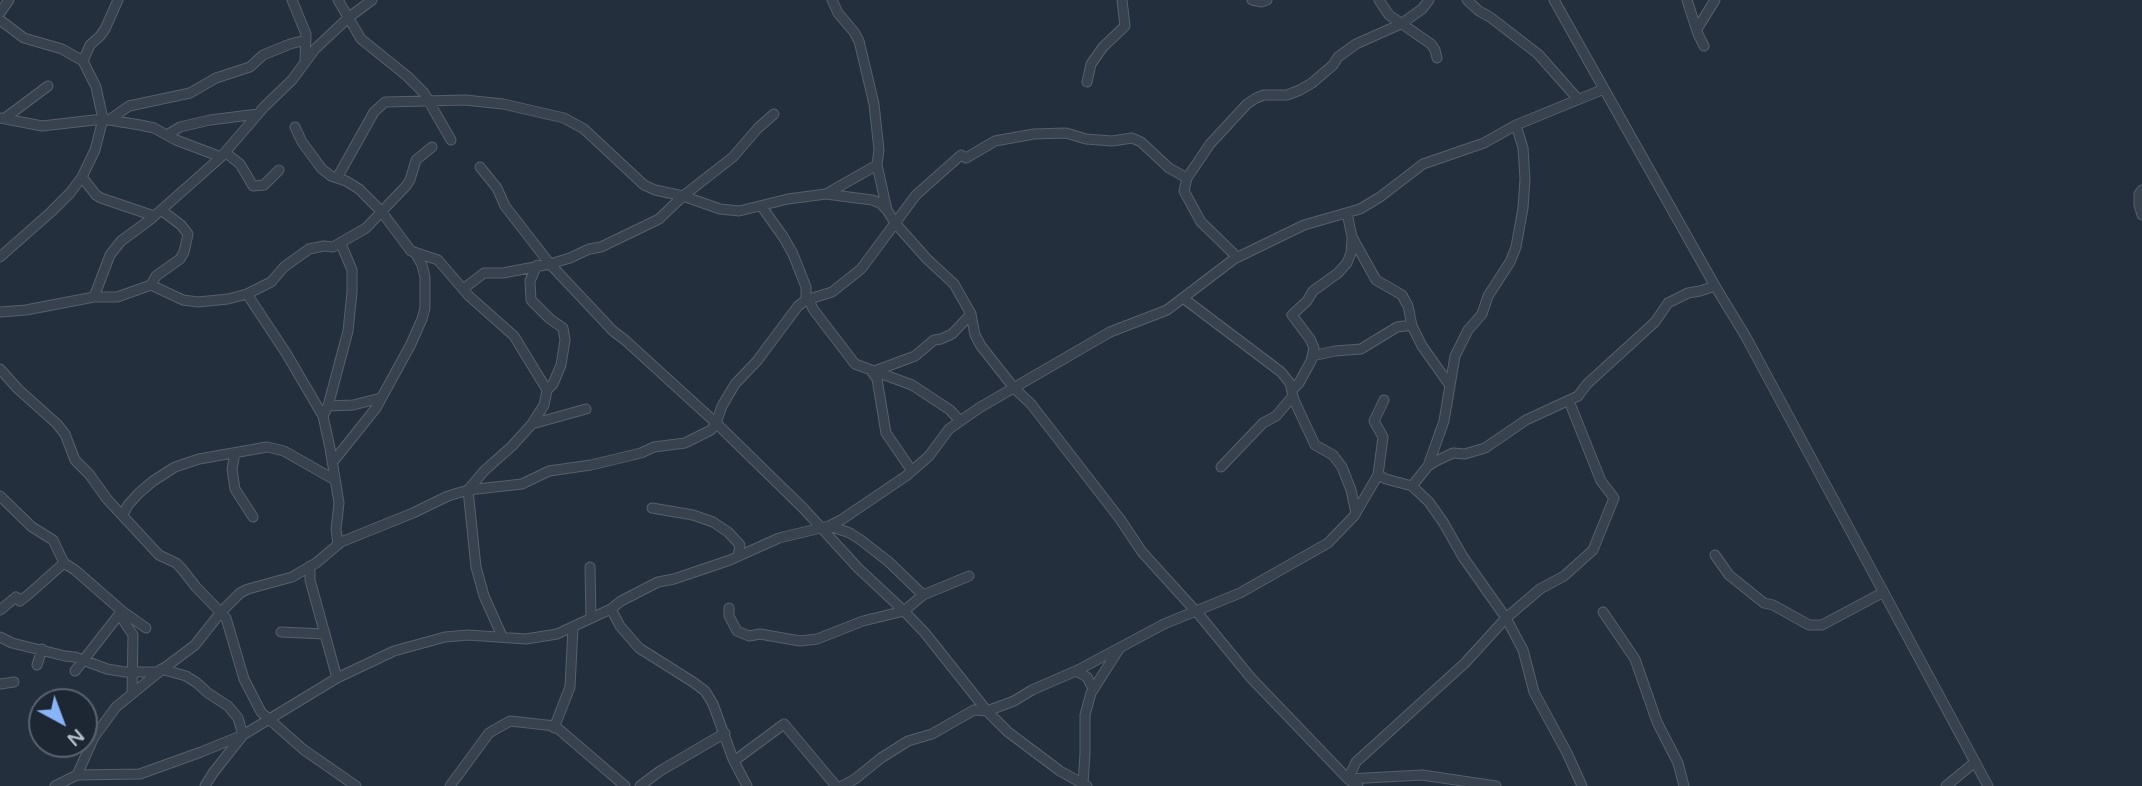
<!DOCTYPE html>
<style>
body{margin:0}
#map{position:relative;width:2142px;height:786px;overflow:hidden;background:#242f3e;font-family:"Varela Round",sans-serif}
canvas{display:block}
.north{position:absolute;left:28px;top:688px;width:70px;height:70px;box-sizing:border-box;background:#1d2633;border:2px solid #59626f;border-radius:50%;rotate:139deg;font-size:19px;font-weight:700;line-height:28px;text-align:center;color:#b4bcc9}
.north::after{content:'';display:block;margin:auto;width:24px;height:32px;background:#8ab4f8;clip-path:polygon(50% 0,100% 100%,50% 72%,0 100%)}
</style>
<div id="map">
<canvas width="2142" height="786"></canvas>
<div class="north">N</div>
</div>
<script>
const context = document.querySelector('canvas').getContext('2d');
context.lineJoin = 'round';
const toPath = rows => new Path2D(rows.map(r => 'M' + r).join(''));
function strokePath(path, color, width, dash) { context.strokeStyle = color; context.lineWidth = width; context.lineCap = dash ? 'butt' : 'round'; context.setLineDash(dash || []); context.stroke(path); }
const street = toPath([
 [292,0,306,34,305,61],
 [338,0,361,39,407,76,424,93,451,140],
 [832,0,838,13,854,32,859,41,874,104,879,150,877,165,887,210,895,223,927,259,954,284,971,314,975,335,981,346,1014,388,1031,404,1120,519,1142,552,1201,617,1251,678,1348,779,1422,775,1496,786],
 [1252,0,1262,2,1267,0],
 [1379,0,1389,15,1431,44,1435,50,1437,58],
 [1467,0,1479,11,1490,17,1538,54,1577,98],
 [1554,0,1715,286,1746,337,1988,786],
 [1687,0,1698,34,1704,46],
 [0,13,9,0],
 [0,20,24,38,62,49,83,61,96,87,103,119,95,150,82,177,70,193,51,212,0,257],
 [1697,29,1715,0],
 [83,61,90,45,100,36,105,29,118,0],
 [1087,82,1091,64,1103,47,1125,26,1122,0],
 [0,118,42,126,103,119,140,125,154,128,176,140,221,157],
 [5,118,48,86],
 [109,120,129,106,190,93,216,78,250,67,263,55,290,44,306,40],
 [295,127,302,142,322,169,331,176,346,181,359,189,381,211,411,251,438,260,469,296,514,336,547,390],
 [167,135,180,127,210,120,258,114],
 [226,153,240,164,253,186,264,185,279,170],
 [480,167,497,188,505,206,550,264,613,331,625,340,716,423,804,509,858,568,904,611,925,633,987,711,1008,732,1060,771,1087,786],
 [82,177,96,195,101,198,154,216],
 [337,178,374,112,385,102,465,100,503,104,564,118,584,129,644,185,655,190,683,196,720,209,739,211,788,199,826,194,872,200,880,203,887,210],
 [2142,190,2139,194,2139,205,2142,215],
 [826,194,877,165],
 [762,207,784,238,793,254,806,287,806,300],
 [1347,213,1352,237,1376,280,1402,295,1408,306,1412,326,1422,346,1449,384],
 [1237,257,1201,222,1184,191,1187,178,1210,144,1247,104,1256,98,1264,95,1287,95,1300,90,1312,83,1333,65,1338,57,1356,44,1401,24,1422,9,1429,0],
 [151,285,156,276,180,259,184,252,188,234,181,225,161,210],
 [463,289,484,273,503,273,550,264,570,258,589,249,601,247,659,219,683,196,733,157,758,128,774,114],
 [247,294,286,353,323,416,330,448,339,503,336,529,338,544],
 [94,297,110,255,121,241,151,219,221,157,264,107,292,80,315,49,348,18,372,0],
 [1183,298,1281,372,1290,383,1294,400,1315,445,1333,455,1342,467,1351,490,1356,513],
 [809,299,813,309,855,364,912,385,950,410,960,421],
 [0,312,26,310,94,297,117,297,151,285,183,300,198,302,228,299,247,294,271,282,284,267,309,249,324,246,333,247,366,228,406,186,410,180,416,160,432,147],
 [1312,356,1335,351,1361,349,1397,327,1412,325],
 [0,369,18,389,57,424,65,434,75,460,89,474,107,499,159,555,176,563,182,569,196,587,226,618,244,679,261,712,304,750,356,786],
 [1292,390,1299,383,1311,361,1314,348,1310,339,1292,315,1307,301,1313,291,1338,273,1347,263,1351,253,1352,239],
 [328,406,353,405,381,398],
 [323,416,328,406,348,331,352,292,352,270,341,244],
 [532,424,586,409],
 [235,453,232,469,235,489,253,517],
 [332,463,376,408,411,344,422,319,425,308,425,277,422,265,416,254],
 [1428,466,1444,421,1455,356,1468,330,1482,314,1488,296,1510,262,1516,247,1523,208,1525,179,1523,148,1516,125],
 [1221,467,1263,423,1276,416,1293,396],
 [912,471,886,433,877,379,872,372,915,356,934,340,941,339,952,334,971,314],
 [1378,475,1386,479,1412,486,1429,502,1443,522,1463,557,1506,618,1523,650,1534,692,1567,753,1582,786],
 [1412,486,1428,466,1436,461,1453,453,1465,454,1485,448,1526,420,1578,396,1587,384,1655,322,1668,303,1688,293,1700,291,1715,286],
 [0,496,32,527,53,540,64,563,75,570,122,611,146,628],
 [652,508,693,515,713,522,728,532,740,545,738,556],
 [123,515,128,505,139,493,153,481,175,467,199,459,267,447,284,451,335,480],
 [829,526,850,533,862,541,889,562,923,595],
 [1715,555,1729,575,1764,603,1773,605,1809,625,1822,625,1882,593],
 [310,566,310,580,337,678],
 [590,567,591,618],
 [729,608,729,616,737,631,749,636,760,634,800,641,817,639,863,621,904,611,923,595,969,576],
 [611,609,620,626,639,648,693,682,705,691,713,704,733,759,747,786],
 [0,610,16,597,20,601,29,594,64,563],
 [1603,612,1635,659,1657,722,1678,763,1684,786],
 [119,614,133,635,132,694],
 [281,632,325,634],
 [502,636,484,596,476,567,468,490,484,471,512,446,532,424,544,405,547,390,553,384,561,365,565,340,563,328,550,319,531,300,530,281,537,265],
 [0,637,12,643,65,656,75,657,107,669,125,672,159,672],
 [37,665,42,649],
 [161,669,186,676,197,683,208,693,228,706,238,718,243,735,213,773,205,786],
 [75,671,121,612],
 [1076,671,1087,677,1093,689],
 [0,684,14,682],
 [554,728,570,687,573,628],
 [734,761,784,724,836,786],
 [77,775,94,737,116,707,159,672,195,645,221,612,240,593,248,589,292,577,316,563,341,542,413,513,448,496,468,490,522,484,549,471,591,465,641,453,654,447,685,443,711,430,716,423,722,406,735,384,757,361,798,306,806,300,832,292,861,269,916,195,961,155,966,158,995,141,1034,134,1066,133,1086,139,1112,141,1132,138,1141,142,1169,168,1187,178],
 [1083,784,1085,753,1085,715,1091,693,1119,649],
 [55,786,77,775,140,774,201,752,243,735,337,678,394,651,445,637,468,635,526,639,557,634,611,609,621,601,658,582,674,579,730,560,779,538,829,526,841,520,906,476,929,456,949,429,979,408,1110,332,1167,310,1234,259,1304,225,1360,209,1380,197,1423,164,1484,143,1516,125,1604,89],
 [450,786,489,733,510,721,555,726,625,786],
 [640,786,660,771,725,733],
 [842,786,855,779,881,758,908,741,932,734,974,710,987,711,1014,701,1032,690,1078,670,1164,624,1240,593,1328,543,1354,516,1378,475,1383,437,1374,421,1384,400],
 [1358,786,1348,779,1356,762,1465,663,1506,618,1540,589,1564,576,1593,550,1614,498,1601,481,1569,401],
 [1946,786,1975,762]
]);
strokePath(street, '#565f6c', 11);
strokePath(street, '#38414e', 9);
</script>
